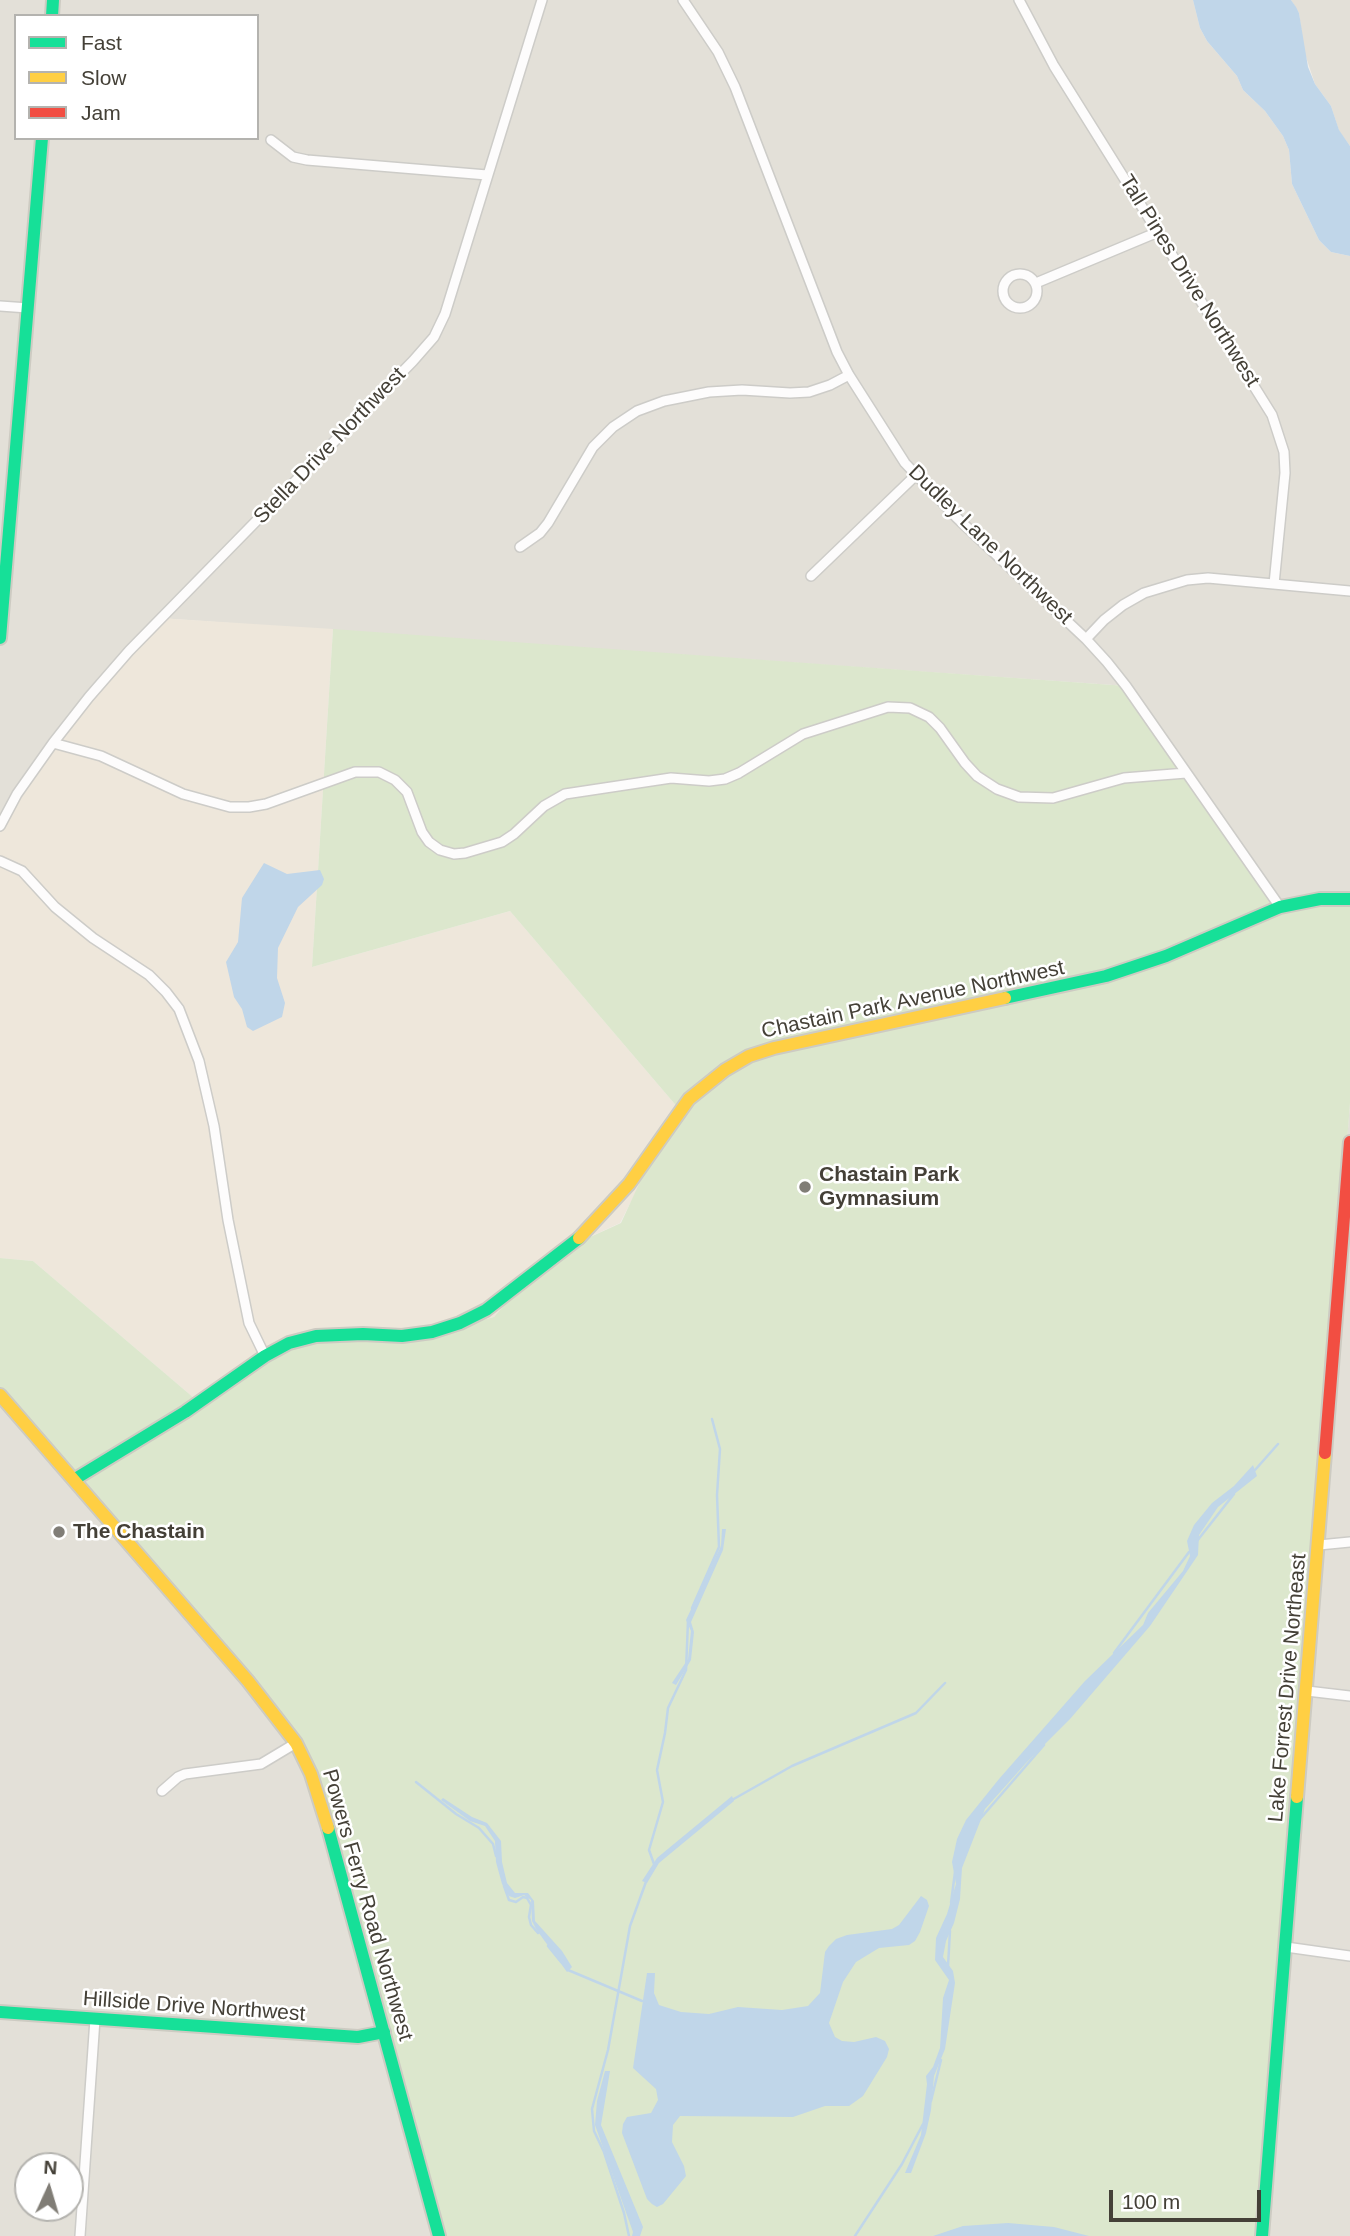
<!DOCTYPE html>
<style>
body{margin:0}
#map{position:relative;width:1350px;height:2236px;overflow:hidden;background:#f0eeea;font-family:Arial,sans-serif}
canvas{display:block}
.legend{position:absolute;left:14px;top:14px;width:245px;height:126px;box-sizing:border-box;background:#fff;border:2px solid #b4b3af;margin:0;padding:9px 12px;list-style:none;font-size:21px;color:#444037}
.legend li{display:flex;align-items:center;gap:14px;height:35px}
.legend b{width:35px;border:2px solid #b4b3af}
.north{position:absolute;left:14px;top:2152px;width:70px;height:70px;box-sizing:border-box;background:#fff;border:2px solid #b4b3af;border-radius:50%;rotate:4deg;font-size:19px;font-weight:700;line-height:28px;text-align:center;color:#444037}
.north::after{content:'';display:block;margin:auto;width:24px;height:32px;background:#807d76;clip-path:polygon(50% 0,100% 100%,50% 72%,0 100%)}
.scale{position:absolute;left:1109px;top:2190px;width:152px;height:32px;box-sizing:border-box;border:4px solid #444037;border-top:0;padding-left:9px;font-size:21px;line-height:24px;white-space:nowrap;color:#444037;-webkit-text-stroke:5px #fff;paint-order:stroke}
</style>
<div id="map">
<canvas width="1350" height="2236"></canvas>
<ul class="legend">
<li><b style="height:9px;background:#16e098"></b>Fast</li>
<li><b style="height:9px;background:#ffcf43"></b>Slow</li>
<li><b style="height:9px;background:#f24e42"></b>Jam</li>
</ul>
<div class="north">N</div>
<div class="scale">100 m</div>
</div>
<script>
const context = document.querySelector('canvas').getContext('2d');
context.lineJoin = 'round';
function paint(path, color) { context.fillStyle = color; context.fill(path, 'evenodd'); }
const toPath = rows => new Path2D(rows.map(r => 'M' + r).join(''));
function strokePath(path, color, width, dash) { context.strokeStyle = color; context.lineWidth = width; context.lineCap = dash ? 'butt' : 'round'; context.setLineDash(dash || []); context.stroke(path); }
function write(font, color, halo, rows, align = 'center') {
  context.font = font + ' Arial,sans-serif'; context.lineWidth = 5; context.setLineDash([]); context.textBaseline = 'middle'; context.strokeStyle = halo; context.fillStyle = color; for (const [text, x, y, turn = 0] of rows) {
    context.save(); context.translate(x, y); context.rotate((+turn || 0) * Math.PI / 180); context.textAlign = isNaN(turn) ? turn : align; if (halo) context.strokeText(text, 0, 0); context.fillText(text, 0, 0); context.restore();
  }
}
paint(toPath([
 [0,0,1193,0,1200,28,1207,41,1237,76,1243,90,1265,111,1283,136,1289,150,1292,184,1319,240,1331,252,1350,256,1350,894,1277,907,1127,686,159,618,59,727,0,822],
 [16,16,257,16,257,138,16,138],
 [1291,0,1350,0,1350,146,1339,131,1331,106,1315,84,1304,51,1299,13],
 [1350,1103,1350,2236,1265,2236,1347,1141],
 [0,1400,242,1666,293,1750,323,1809,433,2236,0,2236],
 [28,2166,70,2166,70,2208,28,2208]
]), '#e3e0d8');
paint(toPath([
 [159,618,333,629,312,967,510,911,679,1109,620,1223,544,1258,494,1317,424,1335,349,1342,315,1340,268,1359,201,1404,33,1261,0,1258,0,822,59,727]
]), '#eee7db');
paint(toPath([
 [333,629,1127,686,1277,907,1350,894,1350,1103,1265,2236,433,2236,323,1809,293,1750,242,1666,0,1400,0,1258,33,1261,201,1404,268,1359,315,1340,349,1342,424,1335,494,1317,544,1258,621,1223,667,1123,679,1109,510,911,312,967]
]), '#dce7cd');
paint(toPath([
 [1193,0,1291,0,1296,7,1299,13,1308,67,1315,84,1331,106,1339,130,1350,146,1350,256,1331,252,1319,240,1292,184,1289,150,1283,136,1265,111,1243,90,1237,76,1207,41,1200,28],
 [264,863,287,874,320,870,324,879,322,885,298,907,278,948,277,978,285,1003,282,1017,253,1031,247,1027,242,1009,234,997,226,962,238,942,242,898],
 [1253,1465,1257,1476,1218,1507,1199,1535,1198,1555,1150,1626,1070,1719,1026,1763,985,1809,962,1868,960,1899,954,1923,946,1941,943,1957,953,1971,955,1983,945,2049,934,2076,931,2110,926,2133,911,2173,905,2173,921,2135,927,2084,926,2076,933,2067,940,2048,943,1998,949,1980,935,1960,936,1938,947,1914,956,1884,952,1862,957,1839,966,1820,999,1779,1085,1681,1143,1625,1148,1613,1183,1571,1190,1556,1187,1541,1194,1525,1212,1503,1234,1486],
 [722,1529,726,1529,723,1550,691,1622,694,1632,691,1660,676,1685,672,1683,688,1659,691,1631,686,1620,721,1546],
 [732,1796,734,1801,659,1863,647,1883,642,1881,657,1858],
 [443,1798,472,1817,487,1823,501,1841,502,1862,507,1883,515,1893,528,1893,534,1901,535,1921,562,1951,572,1967,567,1972,536,1929,532,1921,531,1900,524,1895,515,1898,509,1896,502,1884,496,1862,495,1841,485,1826,470,1821,441,1800],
 [921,1896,927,1900,929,1906,920,1932,915,1941,909,1945,879,1948,856,1962,843,1982,829,2023,835,2037,842,2041,854,2042,876,2037,885,2041,889,2049,887,2057,863,2096,849,2106,825,2106,793,2117,680,2116,673,2125,672,2142,684,2166,686,2176,663,2204,657,2207,652,2204,647,2199,622,2133,623,2124,627,2117,651,2113,658,2100,656,2089,633,2068,647,1973,655,1973,654,1993,659,2005,681,2012,709,2014,738,2007,782,2010,808,2006,820,1993,825,1952,829,1946,836,1939,847,1935,892,1929,899,1925],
 [605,2071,610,2071,601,2125,643,2227,640,2236,632,2236,633,2232,595,2125,597,2101],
 [1008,2223,1054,2227,1089,2236,933,2236,963,2226]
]), '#c0d6e9');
strokePath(toPath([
 [1255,1470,1278,1444],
 [1197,1541,1234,1494],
 [692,1608,719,1547,717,1495,720,1449,712,1419],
 [1114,1653,1189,1552],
 [416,1782,456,1814,479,1828,493,1844,496,1856],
 [732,1800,792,1766,916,1713,945,1683],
 [980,1819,1044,1745],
 [654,1864,649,1850,663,1802,657,1770,665,1733,668,1708,686,1670,688,1621],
 [504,1886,509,1900,516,1902,523,1897,527,1898,531,1905,529,1917,531,1925,538,1933],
 [951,1903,955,1872],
 [548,1946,561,1962],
 [948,1966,950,1931],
 [568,1970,642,2001],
 [931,2101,941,2060],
 [629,2236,624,2213,604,2152,594,2131,592,2109,608,2050,630,1926,647,1879],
 [855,2236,902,2164,923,2124]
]), '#c0d6e9', 2.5);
const street = toPath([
 [683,0,718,52,735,87,837,352,849,375,905,463,956,517,1086,639,1107,662,1126,686,1280,907],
 [1019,0,1054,66,1272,415,1284,452,1285,473,1274,584],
 [271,140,293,157,307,160,487,175],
 '1003 291a17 17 0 1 1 34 0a17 17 0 1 1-34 0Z',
 [1036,283,1158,232],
 [0,306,28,308],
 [520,547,540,533,548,523,593,447,613,427,637,411,664,401,709,392,742,390,790,393,809,392,830,385,849,375],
 [811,576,916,475],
 [1086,639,1104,620,1123,605,1144,593,1187,580,1208,578,1350,591],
 [53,743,101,756,183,794,230,807,249,807,266,804,355,772,379,772,395,780,407,792,422,832,429,842,440,850,454,854,465,853,502,842,514,834,544,806,565,794,671,778,709,781,725,779,739,773,803,734,888,707,910,708,929,717,940,728,965,763,977,776,997,789,1019,797,1053,798,1124,778,1186,773],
 [0,826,17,794,53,743,89,697,129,651,413,361,434,337,445,314,542,0],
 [0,861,22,871,55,907,93,938,149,975,166,992,179,1009,199,1061,214,1126,228,1220,249,1323,265,1356],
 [1319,1545,1350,1542],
 [1307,1691,1350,1696],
 [162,1791,178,1777,185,1774,261,1764,296,1743],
 [1286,1947,1350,1956],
 [80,2236,95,2019]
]);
const fast = toPath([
 [52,16,53,0],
 [0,638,42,138],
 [1005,998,1106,976,1166,956,1280,907,1320,899,1350,899],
 [75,1479,185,1412,265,1356,289,1343,316,1336,363,1334,402,1336,432,1332,460,1323,486,1310,579,1238],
 [328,1828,439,2236],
 [0,2012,358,2037,384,2032],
 [1262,2236,1297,1797]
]);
const slow = toPath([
 [579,1238,629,1184,689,1099,725,1070,749,1056,774,1048,1005,998],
 [0,1395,248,1681,296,1743,311,1774,328,1828],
 [1297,1797,1325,1453]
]);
const jam = toPath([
 [1325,1453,1350,1142]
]);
strokePath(street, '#cdccc8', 12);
strokePath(fast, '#cdcbc2', 16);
strokePath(slow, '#cdcbc2', 16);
strokePath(jam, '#cdcbc2', 16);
strokePath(street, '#fdfcfc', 9);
strokePath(fast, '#16e098', 12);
strokePath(slow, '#ffcf43', 12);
strokePath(jam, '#f24e42', 12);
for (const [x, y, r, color] of [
 [805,1187,7,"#807d76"],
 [59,1532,7,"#807d76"]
]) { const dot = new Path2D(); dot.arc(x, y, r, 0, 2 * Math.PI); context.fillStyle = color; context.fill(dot); strokePath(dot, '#fff', 2.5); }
write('21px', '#444037', '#fff', [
 ["Tall Pines Drive Northwest",1189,281,58],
 ["Stella Drive Northwest",330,446,-46],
 ["Dudley Lane Northwest",990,545,44],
 ["Chastain Park Avenue Northwest",913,1000,-12],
 ["Lake Forrest Drive Northeast",1288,1688,-85],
 ["Powers Ferry Road Northwest",367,1905,74],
 ["Hillside Drive Northwest",194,2007,4]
]);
write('bold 21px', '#444037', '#fff', [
 ["Chastain Park",819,1175],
 ["Gymnasium",819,1199],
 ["The Chastain",73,1532]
], 'left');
</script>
